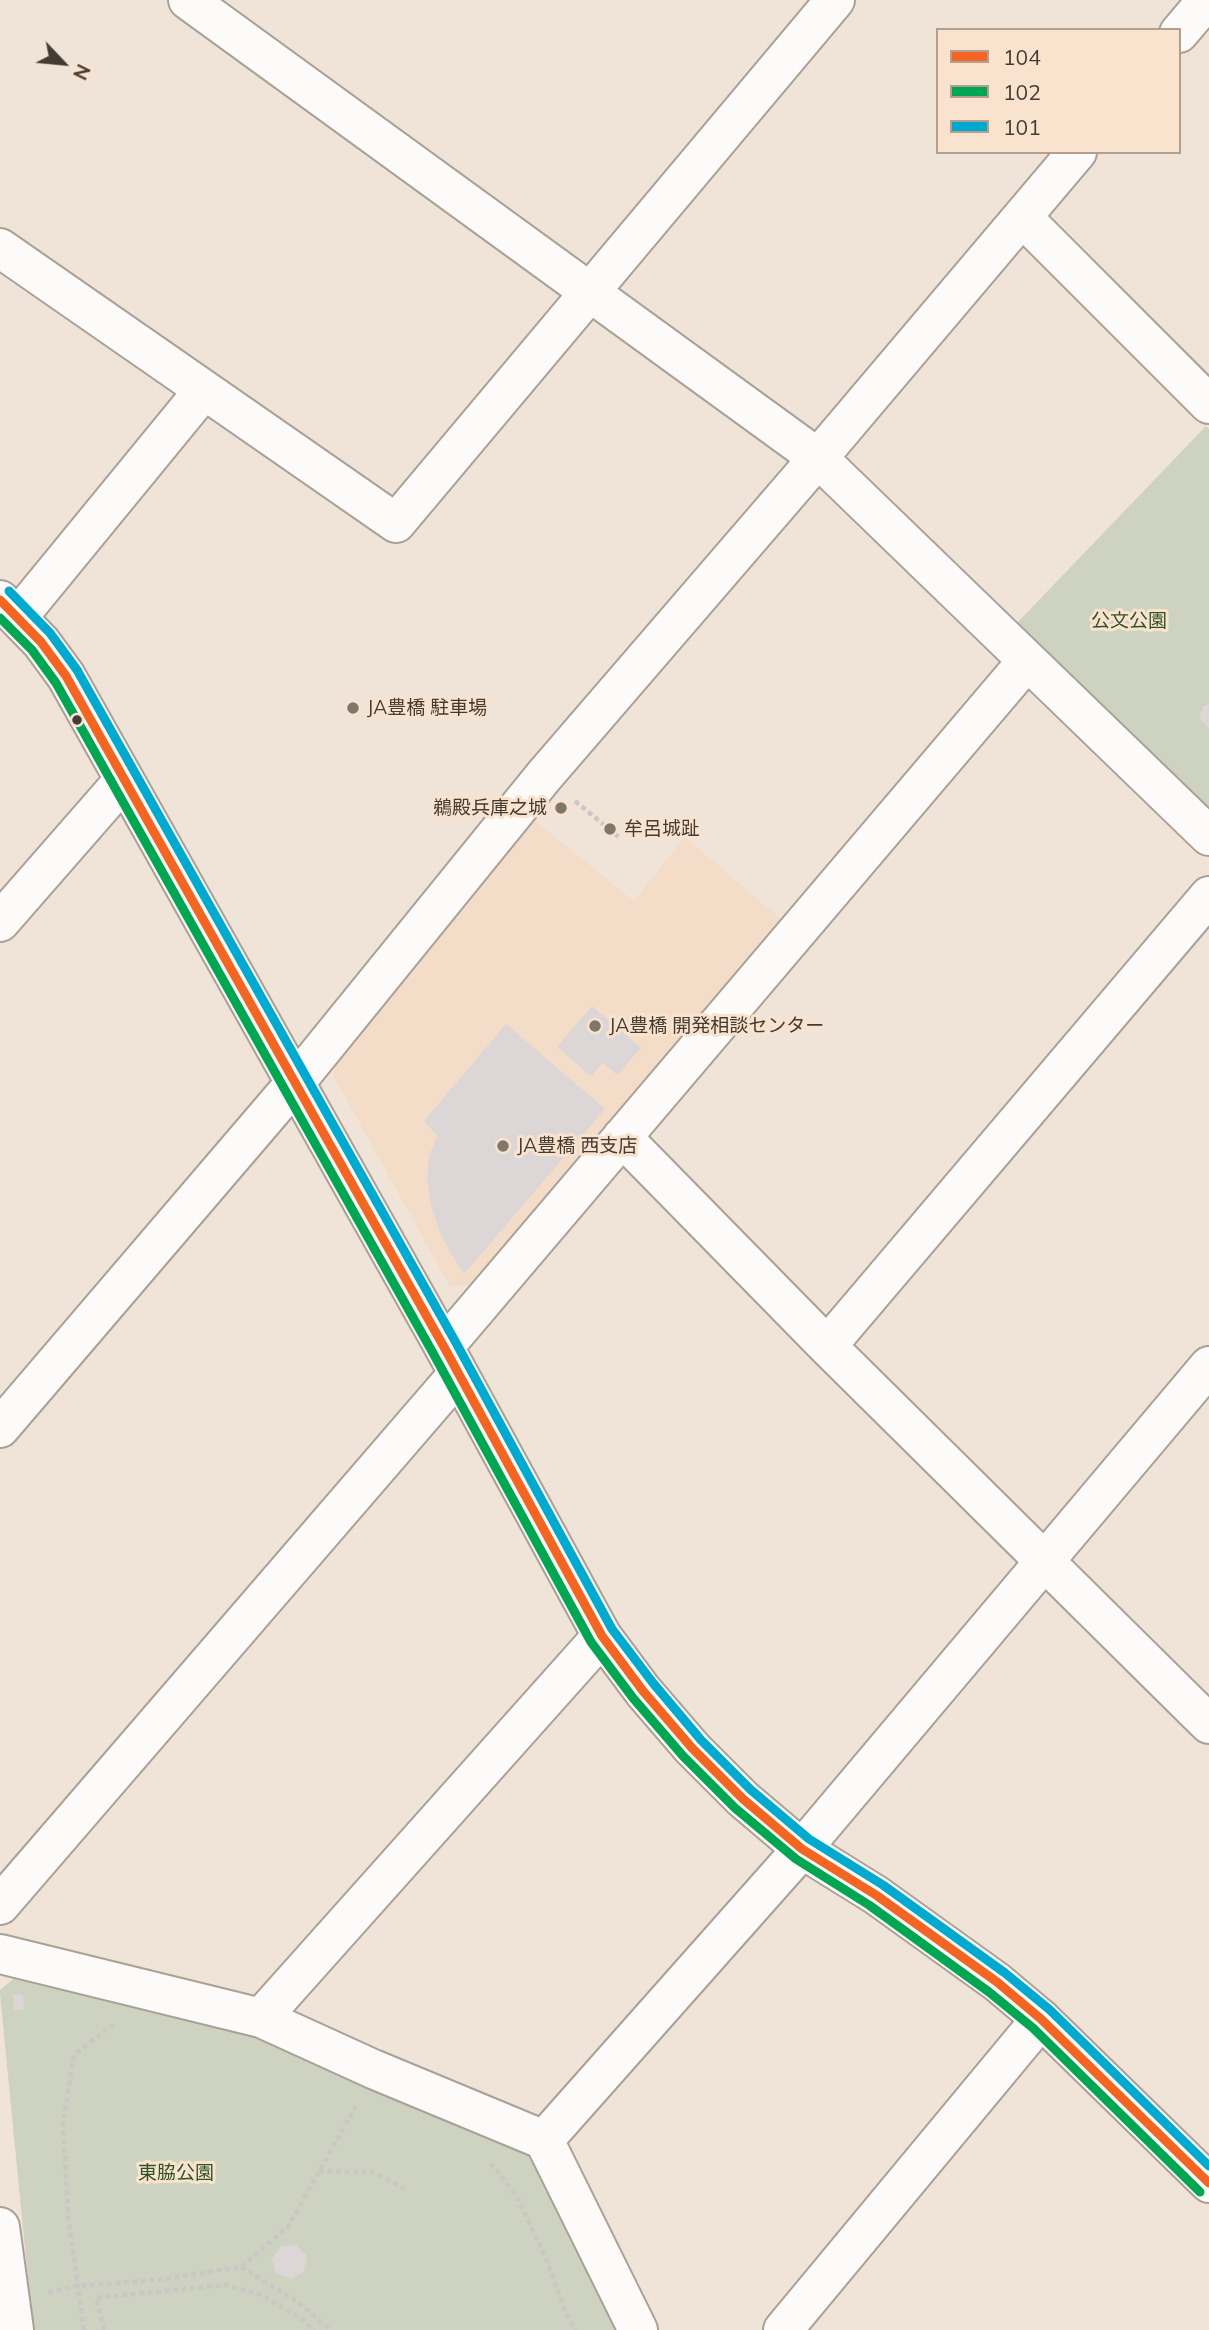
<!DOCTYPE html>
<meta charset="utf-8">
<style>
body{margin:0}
#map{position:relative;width:1209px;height:2330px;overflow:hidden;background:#f0e4d8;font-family:Mulish,sans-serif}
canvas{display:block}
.legend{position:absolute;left:936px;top:28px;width:245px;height:126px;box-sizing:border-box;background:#fae3ce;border:2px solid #b1a090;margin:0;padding:9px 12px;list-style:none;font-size:21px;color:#443b32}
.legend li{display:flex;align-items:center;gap:14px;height:35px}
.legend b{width:35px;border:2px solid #b1a090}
.north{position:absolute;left:28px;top:28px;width:70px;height:70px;-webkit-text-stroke:5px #fae3ce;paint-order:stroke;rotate:116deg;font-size:19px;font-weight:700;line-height:28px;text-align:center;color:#443b32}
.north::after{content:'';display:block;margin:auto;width:24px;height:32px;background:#443b32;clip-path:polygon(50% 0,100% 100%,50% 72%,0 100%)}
</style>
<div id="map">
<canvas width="1209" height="2330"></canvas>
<ul class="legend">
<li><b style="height:9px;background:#f26522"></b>104</li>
<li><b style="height:9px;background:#00a651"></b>102</li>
<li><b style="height:9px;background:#00a9ce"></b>101</li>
</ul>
<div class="north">N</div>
</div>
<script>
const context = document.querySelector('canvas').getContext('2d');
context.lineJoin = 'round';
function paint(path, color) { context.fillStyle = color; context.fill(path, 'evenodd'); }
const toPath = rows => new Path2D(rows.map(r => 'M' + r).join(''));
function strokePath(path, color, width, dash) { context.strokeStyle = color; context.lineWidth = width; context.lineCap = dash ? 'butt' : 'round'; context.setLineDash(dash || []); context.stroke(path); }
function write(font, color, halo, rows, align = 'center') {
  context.font = font + ' Mulish,"Noto Sans JP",sans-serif'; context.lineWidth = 6; context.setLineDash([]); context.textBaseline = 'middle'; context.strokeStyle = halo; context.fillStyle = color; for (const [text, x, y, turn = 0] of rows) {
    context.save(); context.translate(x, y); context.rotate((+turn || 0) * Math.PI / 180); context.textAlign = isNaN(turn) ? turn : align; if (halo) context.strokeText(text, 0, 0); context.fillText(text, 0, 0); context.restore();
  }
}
paint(toPath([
 [534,820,634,901,685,837,783,921,474,1284,450,1287,333,1075,338,1056]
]), '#f3ddc9');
paint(toPath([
 [1206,426,1209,429,1209,813,1016,624],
 [17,1976,225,2024,531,2151,620,2330,33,2330,0,1994,0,1990]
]), '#ced2c1');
paint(toPath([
 [1209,704,1209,729,1199,718,1203,706],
 [592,1006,641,1048,617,1075,603,1063,591,1076,557,1047],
 [506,1024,605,1109,464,1274,449,1250,439,1230,431,1205,427,1179,429,1156,437,1136,424,1121],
 [23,1994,24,2009,14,2010,13,1995],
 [296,2245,307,2256,304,2272,291,2279,276,2273,272,2259,281,2246]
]), '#dcd6d6');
const minor = toPath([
 [188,0,818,458,1209,836],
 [1179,33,1207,0],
 [1022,217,1209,404],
 [0,248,396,523,835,0],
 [18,617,204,390],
 [0,922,124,780],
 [622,1137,827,1346,1209,1724],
 [827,1346,1209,896],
 [444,1347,1027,661],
 [0,1428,295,1083,544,776,818,458,1077,152],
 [0,1905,458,1374],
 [0,1954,261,2018,373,2069,544,2140,638,2330],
 [261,2018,602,1636],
 [544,2140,802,1849,1209,1366],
 [0,2227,14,2330],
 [783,2330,1041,2019]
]);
const tertiary = toPath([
 [0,600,41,642,66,676,444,1347,602,1636,643,1691,692,1748,743,1799,802,1849,876,1895,997,1982,1041,2019,1209,2183]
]);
strokePath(minor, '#a9a097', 42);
strokePath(tertiary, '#a9a097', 42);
strokePath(toPath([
 [575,801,620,838],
 [491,2163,517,2197,545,2256,565,2311,575,2330],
 [319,2171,373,2172,407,2190],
 [241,2267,298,2302,331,2330],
 [48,2292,77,2286,157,2280,241,2267,288,2227,357,2104],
 [84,2330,68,2215,63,2122,74,2055,111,2026,115,2026],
 [104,2330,96,2298,225,2285,262,2295,303,2320,314,2330]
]), '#ccc7c3', 4.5, [5, 3.5]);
strokePath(minor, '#fdfbf9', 38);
strokePath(tertiary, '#fdfbf9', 38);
strokePath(toPath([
 [0,600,41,642,66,676,444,1347,602,1636,643,1691,692,1748,743,1799,802,1849,876,1895,997,1982,1041,2019,1209,2183]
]), '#f26522', 9);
strokePath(toPath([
 [0,618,32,650,56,683,433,1353,591,1642,633,1698,683,1756,735,1808,796,1859,869,1905,989,1992,1033,2028,1200,2192]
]), '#00a651', 9);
strokePath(toPath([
 [9,591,50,633,77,670,455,1341,612,1629,653,1683,701,1740,751,1790,809,1839,883,1885,1005,1973,1050,2010,1209,2166]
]), '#00a9ce', 9);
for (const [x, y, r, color] of [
 [353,708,7,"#80766c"],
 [77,720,6,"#443b32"],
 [561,808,7,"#80766c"],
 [610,829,7,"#80766c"],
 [595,1026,7,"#80766c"],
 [503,1146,7,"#80766c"]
]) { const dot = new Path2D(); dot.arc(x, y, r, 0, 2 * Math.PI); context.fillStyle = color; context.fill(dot); strokePath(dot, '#fae3ce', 2.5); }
write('19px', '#2f5329', '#fae3ce', [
 ["公文公園",1129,621],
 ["東脇公園",176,2173]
]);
write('19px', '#443b32', '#fae3ce', [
 ["JA豊橋 駐車場",367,708],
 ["鵜殿兵庫之城",547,808,"right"],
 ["牟呂城趾",624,829],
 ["JA豊橋 開発相談センター",609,1026],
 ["JA豊橋 西支店",517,1146]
], 'left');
</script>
